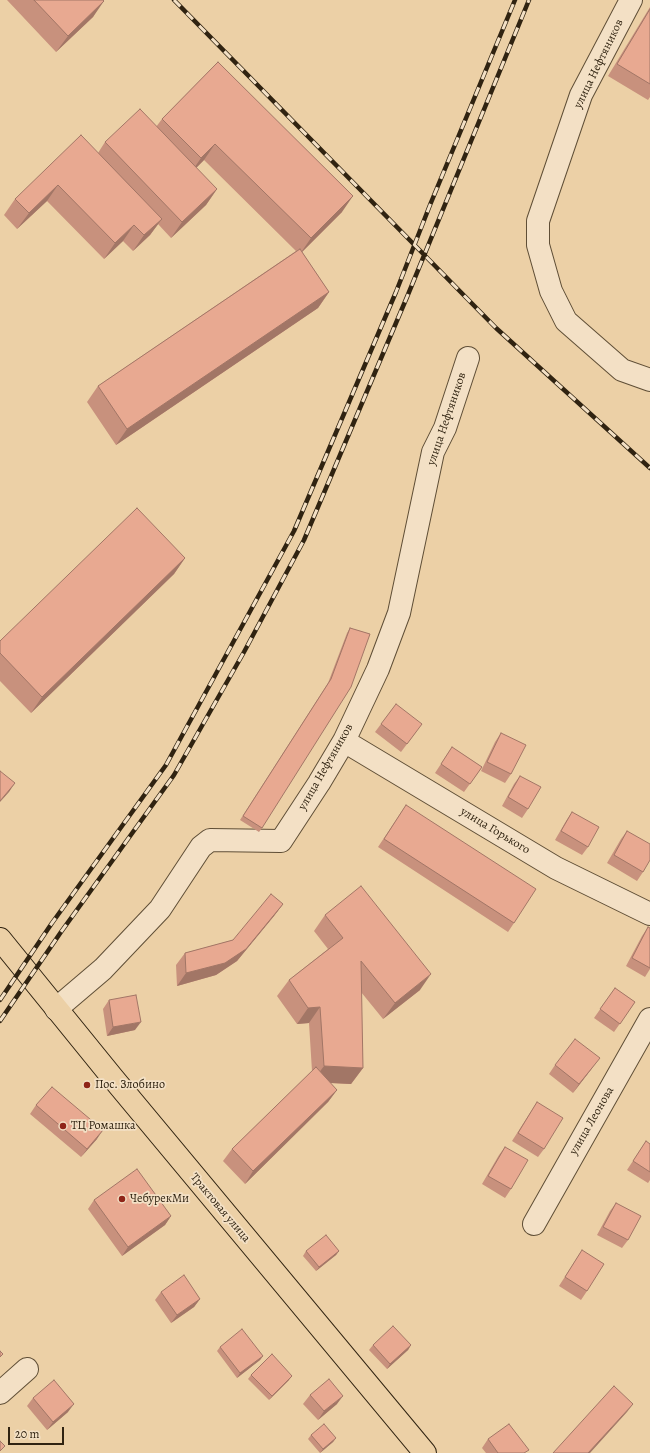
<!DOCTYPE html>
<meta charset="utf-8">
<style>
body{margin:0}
#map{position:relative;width:650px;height:1453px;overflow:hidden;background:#ecd0a6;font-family:Alegreya,serif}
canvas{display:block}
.scale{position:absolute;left:8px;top:1427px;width:56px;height:18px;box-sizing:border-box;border:2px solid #302311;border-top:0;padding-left:5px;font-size:12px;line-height:14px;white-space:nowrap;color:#302311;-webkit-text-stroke:3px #f3e0c5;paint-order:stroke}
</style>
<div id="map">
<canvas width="650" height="1453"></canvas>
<div class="scale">20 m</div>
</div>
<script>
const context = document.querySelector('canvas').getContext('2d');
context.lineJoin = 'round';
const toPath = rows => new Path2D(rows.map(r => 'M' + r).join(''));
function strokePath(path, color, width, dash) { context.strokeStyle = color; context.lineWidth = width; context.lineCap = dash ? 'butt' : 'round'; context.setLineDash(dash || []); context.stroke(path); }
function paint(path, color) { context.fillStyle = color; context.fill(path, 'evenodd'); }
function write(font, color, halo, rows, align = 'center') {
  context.font = font + ' Alegreya,serif'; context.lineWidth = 3.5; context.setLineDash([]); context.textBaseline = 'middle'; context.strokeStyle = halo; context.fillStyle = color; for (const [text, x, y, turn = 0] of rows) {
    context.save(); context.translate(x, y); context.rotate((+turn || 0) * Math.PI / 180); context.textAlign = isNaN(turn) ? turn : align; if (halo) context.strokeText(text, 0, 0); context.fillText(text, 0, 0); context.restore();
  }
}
const street = toPath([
 [631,0,581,95,538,221,538,245,551,291,566,321,622,370,650,380],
 [344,741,556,868,650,914],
 [56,1009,103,969,160,909,201,847,210,840,281,841,319,783,344,741,378,669,399,613,433,452,445,428,468,358],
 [534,1224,650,1019],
 [0,1393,27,1369]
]);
const highway = toPath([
 [0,939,112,1077,425,1453]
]);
strokePath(street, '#5f4e36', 24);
strokePath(highway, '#302311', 24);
strokePath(street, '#f3e0c5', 22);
strokePath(highway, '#ecd0a6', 22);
const rail = toPath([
 [174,0,496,328,650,468],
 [0,1000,52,923,166,765,294,531,396,292,430,205,515,0],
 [0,1021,61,932,174,775,244,652,304,540,407,297,529,0]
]);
strokePath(rail, '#302311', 4.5);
strokePath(rail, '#f3e0c5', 3, [9]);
paint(toPath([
 [7,0,103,0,93,17,56,52],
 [650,7,650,97,648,100,608,76],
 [218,62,342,212,302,252,329,292,318,308,116,445,87,402,98,386,296,251,204,160,196,168,217,189,206,205,171,238,158,224,150,235,133,251,123,241,104,259,47,201,17,229,4,215,15,199,98,153,105,142,156,127,162,119],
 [185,558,174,574,31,713,0,681,0,641],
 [350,628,370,634,262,828,259,832,240,820,328,683,347,633],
 [381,724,416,732,401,752,375,732],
 [501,733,511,774,505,783,481,771,495,742],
 [452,747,482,767,464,792,435,773],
 [520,776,528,809,522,818,502,806,514,784],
 [406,805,514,923,508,932,378,847],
 [572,812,588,847,582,855,555,840,566,821],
 [627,831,643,872,637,881,607,863,621,839],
 [283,904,274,916,237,961,216,975,177,986,176,965,185,953,233,940],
 [325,915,420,990,383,1019,361,992,363,1068,351,1084,330,1083,337,1090,328,1102,245,1184,223,1161,232,1149,312,1071,309,1023,297,1024,277,996,289,980,328,949,314,931],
 [648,927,650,928,650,969,645,977,626,966,642,936],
 [615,988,635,1002,614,1032,594,1018],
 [109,1000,135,1030,107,1036,103,1009],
 [555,1065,593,1067,573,1093,549,1074],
 [537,1102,544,1149,538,1157,512,1141],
 [36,1105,97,1139,81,1157,30,1114],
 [646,1141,650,1144,650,1180,648,1183,627,1170],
 [505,1147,511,1189,505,1198,482,1184,499,1155],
 [94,1200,171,1216,165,1225,122,1256,88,1209],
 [616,1203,628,1240,622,1248,597,1235,610,1211],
 [582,1250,587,1291,581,1300,559,1286],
 [306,1251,339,1251,336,1255,316,1271,303,1256],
 [161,1292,200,1299,194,1307,171,1323,155,1300],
 [373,1345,411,1345,408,1350,387,1369,369,1350],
 [220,1347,263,1356,260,1360,237,1378,217,1351],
 [251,1375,289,1380,269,1400,248,1379],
 [310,1395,337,1404,318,1420,303,1404],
 [33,1398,68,1412,47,1430,27,1406],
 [311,1435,336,1438,333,1442,320,1453,308,1439],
 [488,1439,526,1453,486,1453,482,1448]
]), '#c8917d');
paint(toPath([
 [104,1,93,17,56,52,68,36],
 [215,144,204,160,190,174,201,158],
 [58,185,47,201,17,229,29,213],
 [217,189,206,205,171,238,182,222],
 [353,196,342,212,300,254,311,238],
 [162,219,150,235,133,251,144,235],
 [134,225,123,241,104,259,115,243],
 [329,292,318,308,116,445,127,429],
 [185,558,174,574,31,713,42,697],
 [15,783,9,792,0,802,0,801],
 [283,904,274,916,237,961,216,975,177,986,186,973,225,963],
 [431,974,420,990,383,1019,395,1003],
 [320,1007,309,1023,297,1024,308,1008],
 [141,1022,135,1030,107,1036,113,1027],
 [600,1058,593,1067,573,1093,579,1084],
 [324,1066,363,1068,351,1084,312,1082],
 [337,1090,328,1102,245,1184,253,1171],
 [103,1130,97,1139,81,1157,87,1149],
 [171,1216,165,1225,122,1256,128,1247],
 [339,1251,336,1255,316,1271,319,1267],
 [200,1299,194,1307,171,1323,177,1315],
 [411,1345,408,1350,387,1369,390,1364],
 [263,1356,260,1360,237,1378,240,1373],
 [292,1376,289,1380,269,1400,272,1396],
 [343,1396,337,1404,318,1420,324,1411],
 [74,1404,68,1412,47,1430,53,1422],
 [633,1404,627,1412,590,1453,588,1453],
 [336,1438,333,1442,320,1453,323,1449]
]), '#a27666');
const building = toPath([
 [34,0,103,0,104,1,68,36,34,0],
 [650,9,650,84,617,64,650,9],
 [218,62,353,196,311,238,215,144,201,158,162,119,218,62],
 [140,109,217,189,182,222,105,142,140,109],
 [81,135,162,219,144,235,134,225,115,243,58,185,29,213,15,199,81,135],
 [300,249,329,292,127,429,98,386,300,249],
 [137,508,185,558,42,697,0,653,0,641,137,508],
 [350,628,370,634,351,687,262,828,243,816,331,679,350,628],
 [396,704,422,724,407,744,381,724,396,704],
 [501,733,526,745,511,774,487,762,501,733],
 [452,747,482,767,470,784,441,764,452,747],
 [0,771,15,783,0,801,0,771],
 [520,776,541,787,528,809,508,797,520,776],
 [406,805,536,889,514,923,384,839,406,805],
 [572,812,599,827,588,847,561,831,572,812],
 [627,831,650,844,650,860,643,872,614,855,627,831],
 [361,886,431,974,395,1003,361,961,363,1068,324,1066,320,1007,308,1008,289,980,343,938,325,915,361,886],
 [271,894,283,904,246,949,225,963,186,973,185,953,233,940,271,894],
 [648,927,650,928,650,968,632,958,648,927],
 [615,988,635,1002,620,1024,600,1009,615,988],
 [136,995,141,1022,113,1027,109,1000,136,995],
 [575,1039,600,1058,579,1084,555,1065,575,1039],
 [316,1067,337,1090,253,1171,232,1149,316,1067],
 [52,1087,103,1130,87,1149,36,1105,52,1087],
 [537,1102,563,1118,544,1149,518,1133,537,1102],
 [646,1141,650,1144,650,1172,633,1161,646,1141],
 [505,1147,528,1160,511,1189,488,1176,505,1147],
 [137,1169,171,1216,128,1247,94,1200,137,1169],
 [616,1203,641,1216,628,1240,603,1227,616,1203],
 [326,1235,339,1251,319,1267,306,1251,326,1235],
 [582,1250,604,1264,587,1291,565,1277,582,1250],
 [184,1275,200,1299,177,1315,161,1292,184,1275],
 [393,1326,411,1345,390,1364,373,1345,393,1326],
 [242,1329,263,1356,240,1373,220,1347,242,1329],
 [0,1351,3,1354,0,1357,0,1351],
 [272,1354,292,1376,272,1396,251,1375,272,1354],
 [329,1379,343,1396,324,1411,310,1395,329,1379],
 [54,1380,74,1404,53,1422,33,1398,54,1380],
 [614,1386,633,1404,588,1453,553,1453,614,1386],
 [324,1424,336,1438,323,1449,311,1435,324,1424],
 [509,1424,529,1450,524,1453,498,1453,488,1439,509,1424],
 [0,1441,5,1446,0,1451,0,1441]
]);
paint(building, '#e8a991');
strokePath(building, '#a27666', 1);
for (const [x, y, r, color] of [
 [87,1085,4,"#8f2418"],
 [63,1126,4,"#8f2418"],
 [122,1199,4,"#8f2418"]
]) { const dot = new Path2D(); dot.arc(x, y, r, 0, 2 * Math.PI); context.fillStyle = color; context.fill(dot); strokePath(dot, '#f3e0c5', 1.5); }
write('12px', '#302311', '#f3e0c5', [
 ["улица Нефтяников",599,64,-64],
 ["улица Нефтяников",447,419,-71],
 ["улица Нефтяников",326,767,-60],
 ["улица Горького",495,831,31],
 ["улица Леонова",592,1121,-60],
 ["Трактовая улица",220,1208,50]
]);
write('12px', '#302311', '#f3e0c5', [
 ["Пос. Злобино",95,1085],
 ["ТЦ Ромашка",71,1126],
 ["ЧебурекМи",130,1199]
], 'left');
</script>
